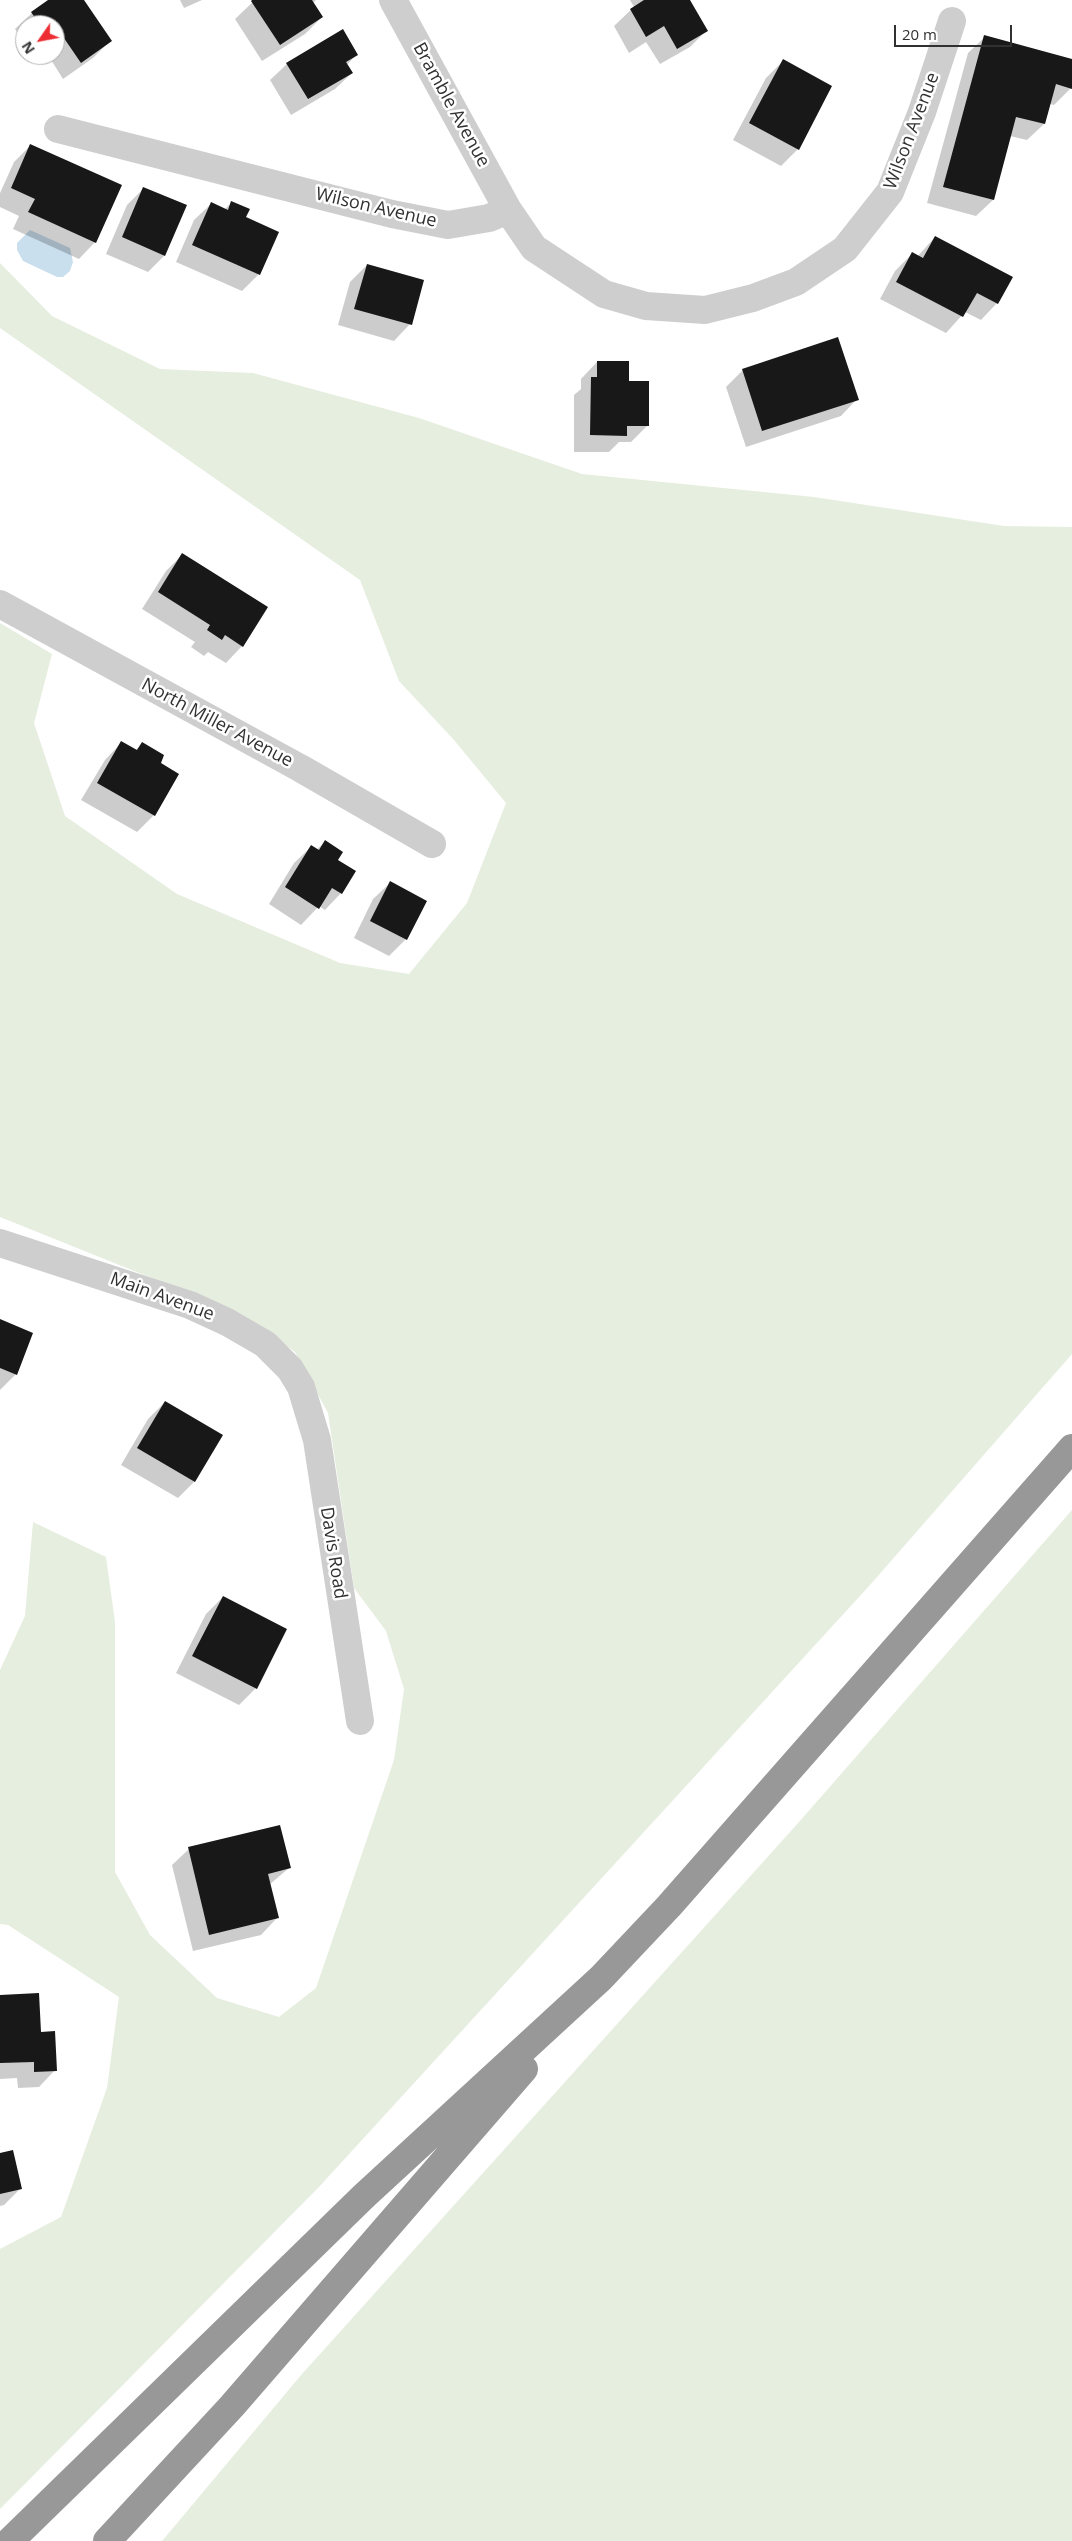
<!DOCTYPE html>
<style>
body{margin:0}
#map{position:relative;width:1072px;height:2541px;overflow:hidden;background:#fff;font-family:"Open Sans",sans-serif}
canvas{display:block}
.north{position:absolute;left:15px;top:15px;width:50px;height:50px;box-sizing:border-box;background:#fff;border:1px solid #adadad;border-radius:50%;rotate:237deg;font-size:14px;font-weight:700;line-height:20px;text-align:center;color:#313131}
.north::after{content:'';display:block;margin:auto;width:18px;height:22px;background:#ee2d32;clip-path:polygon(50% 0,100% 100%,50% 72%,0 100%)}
.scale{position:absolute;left:894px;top:25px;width:118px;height:22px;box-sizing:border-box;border:2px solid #313131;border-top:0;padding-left:6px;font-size:15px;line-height:18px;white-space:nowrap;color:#313131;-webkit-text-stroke:4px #fff;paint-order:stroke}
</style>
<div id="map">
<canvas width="1072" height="2541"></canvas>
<div class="north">N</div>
<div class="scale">20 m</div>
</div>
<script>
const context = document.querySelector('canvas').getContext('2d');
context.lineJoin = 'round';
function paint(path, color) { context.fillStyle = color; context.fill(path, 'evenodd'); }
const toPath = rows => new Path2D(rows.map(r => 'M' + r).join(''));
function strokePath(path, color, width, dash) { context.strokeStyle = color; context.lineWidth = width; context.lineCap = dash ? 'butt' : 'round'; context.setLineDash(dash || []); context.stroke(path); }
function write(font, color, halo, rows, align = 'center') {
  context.font = font + ' "Open Sans",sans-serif'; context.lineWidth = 5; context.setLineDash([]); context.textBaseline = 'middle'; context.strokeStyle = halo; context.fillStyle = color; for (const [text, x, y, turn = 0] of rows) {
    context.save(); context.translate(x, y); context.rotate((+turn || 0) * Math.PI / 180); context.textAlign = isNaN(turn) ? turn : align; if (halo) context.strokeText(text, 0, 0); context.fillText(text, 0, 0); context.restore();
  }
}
paint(toPath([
 [0,263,52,316,160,369,253,373,419,418,582,474,814,497,1004,526,1072,527,1072,1354,870,1585,318,2188,0,2509,0,2249,61,2217,107,2088,119,1997,8,1925,0,1924,0,1670,25,1616,33,1522,106,1557,115,1622,115,1872,150,1935,217,1998,279,2017,316,1988,394,1760,404,1689,386,1631,354,1588,328,1413,295,1352,241,1314,0,1217,0,623,52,654,34,723,65,816,177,894,340,963,409,974,467,903,506,803,454,740,399,681,360,580,0,328],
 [1072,1510,1072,2541,162,2541,302,2374,799,1822]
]), '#e6eedf');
paint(toPath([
 [30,230,70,248,73,262,70,271,63,277,57,277,23,261,17,250,17,243]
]), '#cadfee');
paint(toPath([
 [50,0,82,0,110,41,93,58,63,79,48,55,55,55,55,25,25,25,25,44,15,29,32,13],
 [180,0,202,0,184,8],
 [255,0,316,0,313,3,322,17,305,34,262,61,235,19],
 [630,0,689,0,707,30,690,47,660,64,646,42,629,53,614,26,634,7],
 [985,37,1072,60,1072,83,1071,88,1054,105,1050,104,1044,124,1027,140,1010,136,993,200,976,216,927,203,968,53],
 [356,55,347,65,352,73,335,89,291,115,270,80,287,64],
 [783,61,798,149,781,166,733,140,766,78],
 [31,145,95,242,79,259,13,229,19,216,0,207,0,193,14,162],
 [144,188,164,256,148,272,106,254,127,205],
 [232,202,244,218,259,274,242,291,176,262,194,220,211,204,224,210],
 [935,237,997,303,981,320,965,312,946,333,880,299,895,271,912,254,917,257],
 [367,265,410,324,394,341,338,325,350,282],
 [597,362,628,382,648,425,631,442,619,442,609,452,574,452,574,395,581,389,581,379],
 [743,370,857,399,841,416,746,447,726,387],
 [182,555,242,646,226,663,208,652,204,656,191,647,195,642,142,609,166,571],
 [121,743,135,751,142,744,159,763,154,815,137,832,81,800,105,760],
 [325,842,337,861,341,893,325,910,319,906,301,925,269,904,294,863,311,847,316,850],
 [390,883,406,939,389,956,354,938,373,899],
 [0,1321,32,1334,16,1374,0,1390],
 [165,1402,194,1482,178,1498,121,1465,148,1419],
 [223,1597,256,1688,239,1705,176,1673,206,1614],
 [189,1849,289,1868,269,1885,277,1918,261,1935,193,1951,172,1865],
 [0,1996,40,2033,55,2070,39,2087,18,2088,17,2078,0,2079],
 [0,2155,21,2188,4,2205,0,2206]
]), '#0003');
paint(toPath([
 [48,0,84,0,112,41,81,63,55,25,40,25,31,12],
 [252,0,312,0,323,17,280,45,251,1],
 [644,0,690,0,708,31,677,49,664,26,646,37,630,9],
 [343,29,358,55,346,62,353,73,308,99,286,63],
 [984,35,1072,59,1072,89,1056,84,1045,124,1016,117,994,200,943,187],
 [783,59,832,86,799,150,749,123],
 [30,144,122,185,96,243,28,212,35,199,11,188],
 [143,187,187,205,165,256,122,237],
 [231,201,250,209,246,217,279,232,260,275,192,245,211,202,228,210],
 [935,236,1013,277,998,304,977,293,963,317,896,282,912,252,923,258],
 [367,264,424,280,412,325,354,309],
 [838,337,859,400,762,431,742,369],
 [597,361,629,361,629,381,649,381,649,426,627,426,627,436,590,435,591,377,597,377],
 [182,553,268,607,243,647,225,635,222,640,207,630,210,625,158,592],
 [121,741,137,750,142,742,164,755,161,763,179,774,155,816,97,783],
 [325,840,343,852,338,860,356,871,342,894,332,888,319,909,285,887,311,845,319,850],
 [390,881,427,901,407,940,370,921],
 [0,1319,33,1333,17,1375,0,1368],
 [165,1401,223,1435,195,1482,137,1448],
 [223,1596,287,1629,257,1689,192,1656],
 [280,1825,291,1868,268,1874,279,1918,209,1935,188,1847],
 [39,1993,41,2032,55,2031,57,2071,34,2072,34,2062,0,2063,0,1995],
 [13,2150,22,2189,0,2194,0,2153]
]), '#181818');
strokePath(toPath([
 [393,0,508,210,534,248,604,294,646,306,705,310,753,298,796,282,845,249,890,192,922,112,952,21],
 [58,129,392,214,448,225,489,218,508,210],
 [0,604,300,768,432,844],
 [0,1243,190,1305,227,1322,265,1344,290,1369,301,1387,317,1440,360,1721]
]), '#cecece', 28);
strokePath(toPath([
 [10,2541,364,2196,601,1978,669,1906,1072,1448],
 [107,2541,232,2406,524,2069]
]), '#989898', 28);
write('18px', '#313131', '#fff', [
 ["Bramble Avenue",451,105,61],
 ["Wilson Avenue",912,131,-69],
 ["Wilson Avenue",376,208,13],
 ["North Miller Avenue",217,723,28],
 ["Main Avenue",162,1297,20],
 ["Davis Road",333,1553,81]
]);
</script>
